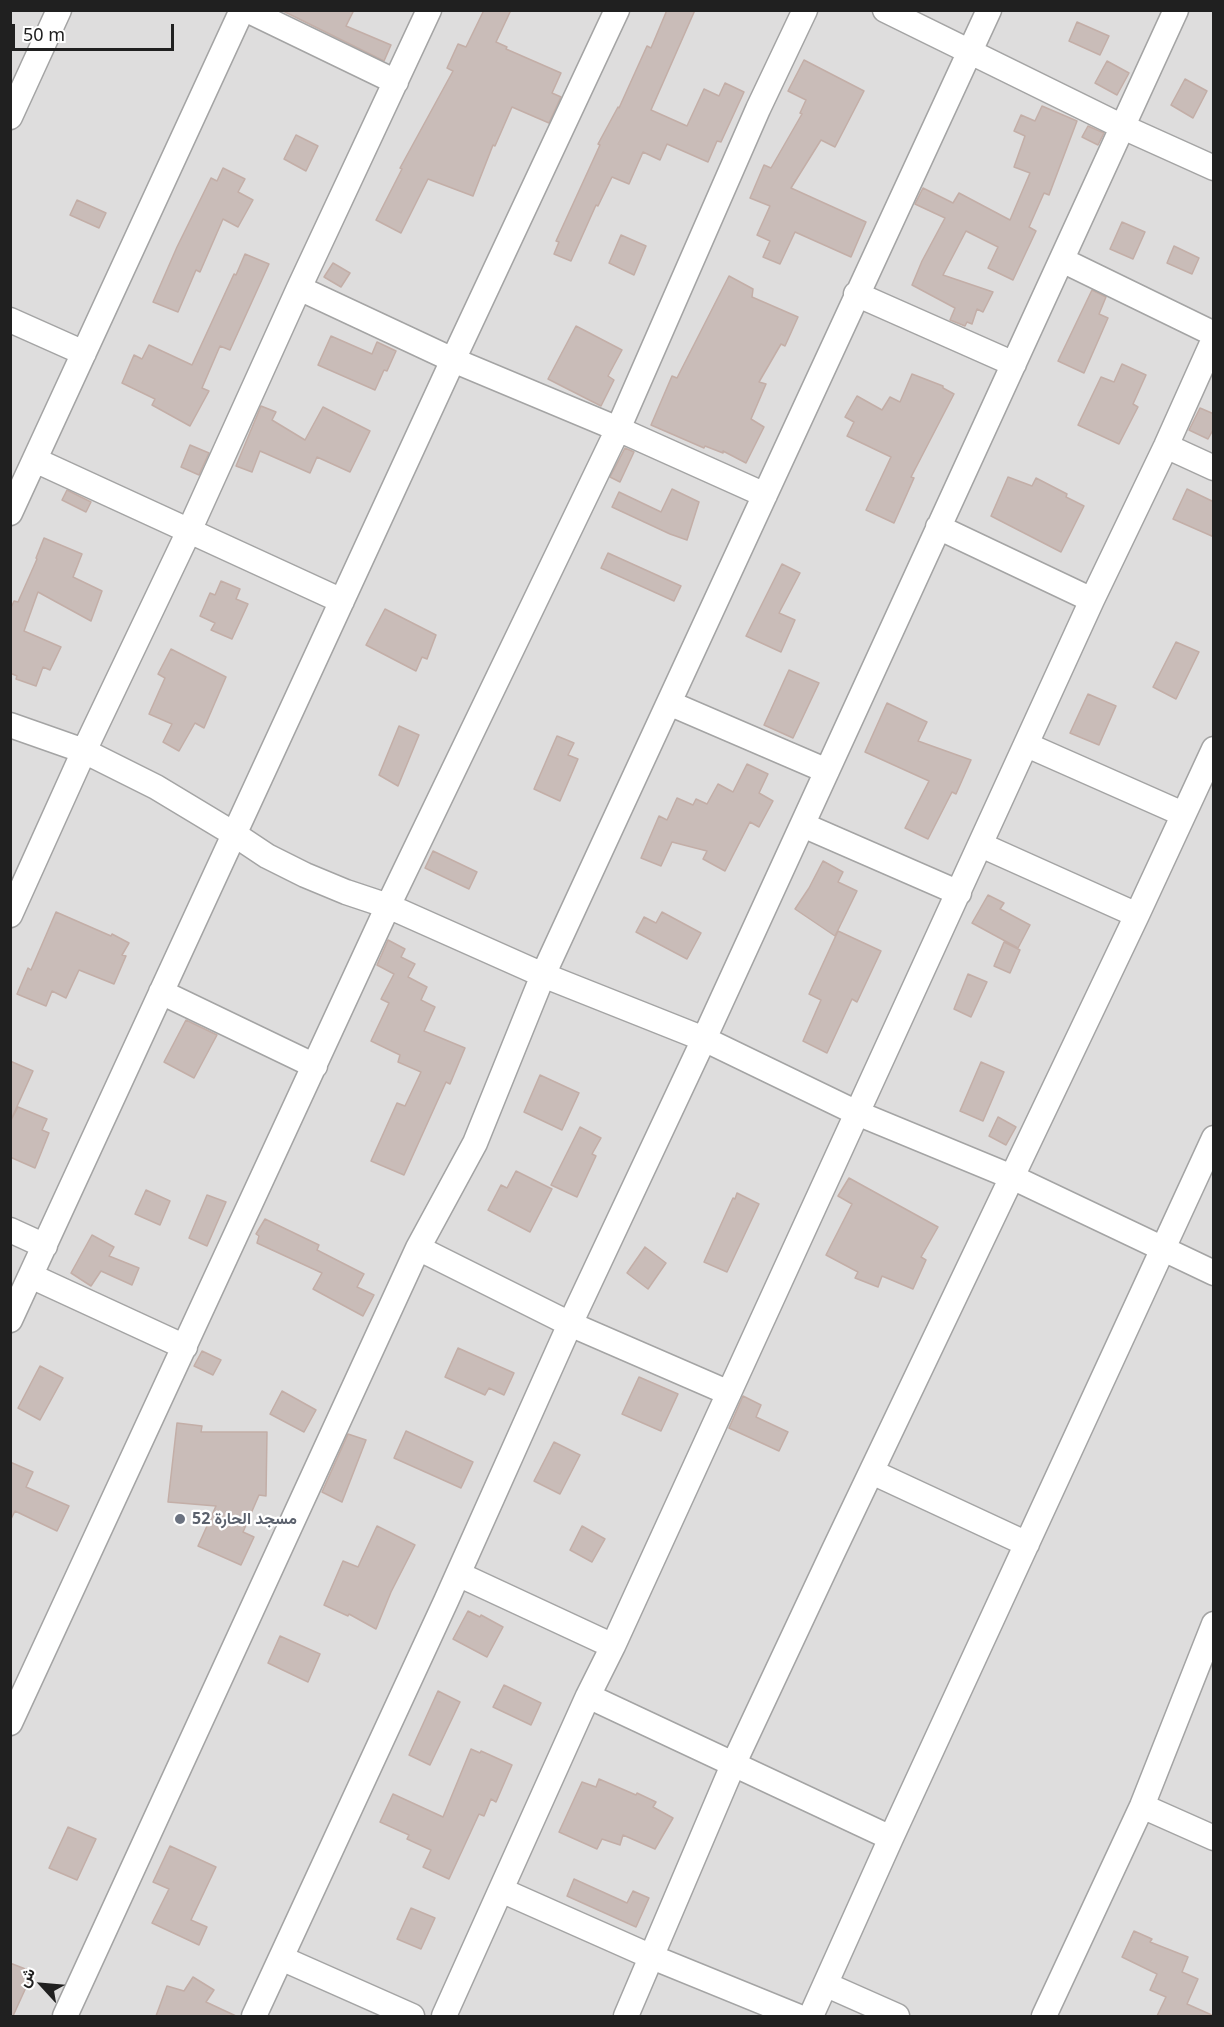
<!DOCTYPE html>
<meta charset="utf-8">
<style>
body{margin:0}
#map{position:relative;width:1224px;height:2027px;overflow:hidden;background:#f1ebe6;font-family:"Noto Sans",Vazirmatn,sans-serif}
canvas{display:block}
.frame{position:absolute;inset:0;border:12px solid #202020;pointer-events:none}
.north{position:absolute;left:12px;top:1955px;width:60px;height:60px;-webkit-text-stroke:4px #fff;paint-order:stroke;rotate:296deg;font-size:16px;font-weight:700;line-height:24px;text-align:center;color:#202020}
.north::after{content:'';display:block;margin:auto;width:21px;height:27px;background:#202020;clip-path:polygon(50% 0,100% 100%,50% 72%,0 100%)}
.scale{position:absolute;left:12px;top:24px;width:162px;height:27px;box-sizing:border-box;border:3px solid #202020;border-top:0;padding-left:8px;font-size:18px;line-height:21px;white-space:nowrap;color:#202020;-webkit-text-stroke:4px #fff;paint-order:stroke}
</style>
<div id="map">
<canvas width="1224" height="2027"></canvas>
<div class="frame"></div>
<div class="north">ش</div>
<div class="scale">50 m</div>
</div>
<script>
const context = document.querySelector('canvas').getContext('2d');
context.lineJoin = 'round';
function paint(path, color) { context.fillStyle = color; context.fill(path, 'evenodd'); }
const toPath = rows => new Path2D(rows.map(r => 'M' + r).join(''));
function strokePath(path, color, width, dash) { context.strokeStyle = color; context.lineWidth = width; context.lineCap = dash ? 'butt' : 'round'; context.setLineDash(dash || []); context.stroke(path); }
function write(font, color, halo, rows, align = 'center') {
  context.font = font + ' "Noto Sans",Vazirmatn,sans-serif'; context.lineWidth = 4.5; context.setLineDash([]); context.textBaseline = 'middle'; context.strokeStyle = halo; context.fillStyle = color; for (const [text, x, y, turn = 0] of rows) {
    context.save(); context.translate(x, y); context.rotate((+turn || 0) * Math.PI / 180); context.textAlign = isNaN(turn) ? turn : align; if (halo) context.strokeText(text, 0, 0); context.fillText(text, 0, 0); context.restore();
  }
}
paint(toPath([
 [11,11,1213,11,1213,2016,11,2016]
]), '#dedddd');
const building = toPath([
 [281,10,354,10,346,26,391,45,384,61,281,10],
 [484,10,511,10,496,42,507,47,506,49,561,73,552,93,561,97,549,123,512,107,495,146,493,145,473,196,428,179,401,233,376,220,402,169,400,168,453,71,447,68,458,44,466,47,484,10],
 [667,10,695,10,651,110,687,126,704,89,719,96,725,83,744,92,721,142,717,141,708,162,667,144,660,160,643,152,629,184,612,177,598,206,596,205,571,261,554,254,559,242,556,241,600,145,598,144,618,107,619,108,647,46,651,48,667,10],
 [1077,22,1109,36,1100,55,1069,41,1077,22],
 [804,60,864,91,835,147,821,140,791,188,866,222,851,257,795,232,780,264,763,257,770,241,757,235,770,206,750,198,764,165,771,168,802,114,800,113,806,100,788,91,804,60],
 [1107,61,1129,73,1117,95,1095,83,1107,61],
 [1185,79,1207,91,1193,118,1171,105,1185,79],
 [1042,106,1077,121,1049,195,1044,193,1029,227,1036,231,1013,280,988,268,998,247,966,231,943,275,993,292,983,312,977,309,972,324,967,322,965,326,950,320,955,308,912,285,922,261,945,218,915,204,923,188,953,203,959,193,1010,220,1030,173,1014,167,1025,136,1014,131,1021,115,1035,121,1042,106],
 [1088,126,1104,133,1098,145,1082,137,1088,126],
 [296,135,318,146,306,171,284,159,296,135],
 [223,168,245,179,238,192,253,200,238,227,223,219,200,272,196,270,178,312,153,302,177,247,211,178,217,181,223,168],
 [77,200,106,213,99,228,70,215,77,200],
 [1122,222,1145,232,1133,259,1110,249,1122,222],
 [621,235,646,246,634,275,609,263,621,235],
 [1174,246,1199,258,1192,274,1167,263,1174,246],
 [245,254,269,264,230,350,220,346,202,388,209,391,190,426,152,405,155,399,122,383,134,355,142,359,149,345,192,365,234,274,236,275,245,254],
 [333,263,350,273,341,287,324,277,333,263],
 [729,276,753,289,752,297,798,317,785,346,781,344,759,382,766,384,751,419,764,427,746,463,723,451,723,453,705,446,704,448,651,425,672,376,677,378,729,276],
 [1092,290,1106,297,1099,314,1108,318,1084,373,1058,361,1092,290],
 [576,326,622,350,608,376,614,380,601,406,548,379,576,326],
 [331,336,372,354,377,342,396,351,387,371,384,370,375,390,318,365,331,336],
 [1122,364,1146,375,1133,404,1138,407,1119,444,1078,425,1101,377,1114,382,1122,364],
 [912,374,943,386,943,388,954,394,911,477,914,478,894,523,866,510,891,457,847,436,854,422,845,417,857,396,882,410,890,397,900,402,912,374],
 [261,406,276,412,272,420,305,440,323,407,370,431,350,472,317,457,310,473,260,451,252,472,236,466,261,406],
 [1200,408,1214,414,1214,428,1208,439,1189,430,1200,408],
 [190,445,209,453,199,475,181,467,190,445],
 [625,448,634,452,620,482,610,477,625,448],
 [1008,477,1032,486,1036,478,1067,494,1066,497,1084,506,1061,552,991,516,1008,477],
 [672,489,699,502,687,540,670,534,612,507,619,492,661,512,672,489],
 [1187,489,1214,502,1214,537,1173,519,1187,489],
 [67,490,91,502,86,512,62,500,67,490],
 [44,538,82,554,73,577,102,591,91,621,38,592,24,631,61,647,50,670,43,667,36,686,16,679,17,676,10,673,10,610,14,601,18,602,37,559,36,558,44,538],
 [608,553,681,586,674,601,601,568,608,553],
 [782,564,800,573,779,613,795,620,781,652,746,636,782,564],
 [221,581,240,589,236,599,248,604,232,639,211,630,215,623,200,616,210,593,215,595,221,581],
 [385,609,436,635,427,659,422,657,416,671,366,645,385,609],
 [1176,642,1199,652,1176,699,1153,687,1176,642],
 [171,649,226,677,204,728,195,723,179,751,163,742,172,724,149,714,165,678,158,674,171,649],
 [789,670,819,683,793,738,764,725,789,670],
 [1088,694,1116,706,1099,745,1070,733,1088,694],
 [887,703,927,722,918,741,971,760,956,794,952,792,928,839,905,828,929,781,865,752,887,703],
 [399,726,419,735,398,786,379,775,399,726],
 [557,736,574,743,568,755,578,759,560,801,534,789,557,736],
 [747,764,768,774,759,793,773,801,759,827,750,822,725,871,703,859,707,851,672,842,661,866,641,858,659,816,667,820,677,798,693,805,696,799,707,804,718,784,733,792,747,764],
 [433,851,477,872,469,889,425,868,433,851],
 [823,861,843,872,838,882,857,891,835,936,795,909,809,888,823,861],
 [988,895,1004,903,1000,909,1030,925,1018,948,972,923,988,895],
 [56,912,111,936,112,934,129,943,122,955,126,956,114,984,79,970,66,998,52,991,46,1006,17,994,28,968,31,970,56,912],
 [662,912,701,933,687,959,636,932,644,917,656,923,662,912],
 [838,931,881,951,857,1002,852,999,827,1053,803,1041,821,1000,809,994,838,931],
 [388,940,405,949,401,957,415,964,408,977,427,987,421,1000,435,1007,424,1031,465,1048,450,1084,446,1082,404,1175,371,1161,397,1103,405,1106,421,1072,398,1062,400,1055,371,1041,389,1003,381,999,394,974,377,965,388,940],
 [1004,942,1020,950,1010,973,994,966,1004,942],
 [968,974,987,982,971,1017,954,1009,968,974],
 [186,1020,217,1035,194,1078,164,1062,186,1020],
 [10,1061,33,1071,10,1122,10,1061],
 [981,1062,1004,1072,983,1121,960,1111,981,1062],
 [540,1075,579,1093,562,1130,524,1112,540,1075],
 [18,1107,47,1119,42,1130,49,1133,35,1168,10,1157,10,1122,18,1107],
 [998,1117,1016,1127,1006,1145,989,1136,998,1117],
 [580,1127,601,1138,592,1154,596,1156,577,1197,551,1185,580,1127],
 [516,1171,552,1189,530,1232,488,1210,501,1185,507,1188,516,1171],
 [849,1178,938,1227,921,1257,926,1260,913,1289,882,1276,878,1287,855,1278,858,1272,826,1255,852,1204,838,1196,849,1178],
 [146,1190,170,1201,160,1225,135,1214,146,1190],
 [737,1193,759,1204,727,1272,704,1262,733,1198,735,1199,737,1193],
 [207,1195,226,1202,207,1246,189,1238,207,1195],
 [265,1219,319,1245,317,1250,364,1274,357,1287,374,1295,363,1316,313,1289,322,1273,257,1243,259,1236,256,1234,265,1219],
 [92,1235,114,1247,109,1256,139,1268,132,1285,101,1271,91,1286,71,1273,92,1235],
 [645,1247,666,1263,648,1289,627,1273,645,1247],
 [458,1348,514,1373,504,1395,489,1388,485,1395,445,1377,458,1348],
 [202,1351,221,1360,213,1375,194,1366,202,1351],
 [40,1366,63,1378,40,1420,18,1408,40,1366],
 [639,1377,678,1394,661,1431,622,1414,639,1377],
 [282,1391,316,1410,304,1432,270,1414,282,1391],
 [743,1396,761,1405,756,1417,788,1432,779,1451,729,1428,743,1396],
 [177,1423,202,1426,201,1432,267,1432,266,1496,259,1495,243,1532,254,1537,241,1565,198,1546,216,1506,168,1502,177,1423],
 [406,1431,473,1462,461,1488,394,1458,406,1431],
 [348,1434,366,1440,342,1502,322,1492,348,1434],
 [554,1442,580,1455,560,1494,534,1481,554,1442],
 [10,1462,33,1472,26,1487,69,1506,57,1531,15,1511,10,1521,10,1462],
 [377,1526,415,1545,391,1592,376,1629,349,1614,348,1616,324,1605,343,1561,358,1567,377,1526],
 [582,1526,605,1539,592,1562,570,1550,582,1526],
 [468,1611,480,1617,481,1615,503,1627,487,1657,453,1639,468,1611],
 [280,1636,320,1654,308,1682,268,1663,280,1636],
 [504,1685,541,1703,531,1725,493,1707,504,1685],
 [438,1691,460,1702,430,1765,409,1755,438,1691],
 [471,1749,480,1753,481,1751,512,1765,496,1802,491,1799,484,1816,479,1814,449,1879,423,1867,431,1850,407,1839,409,1835,380,1822,393,1794,443,1817,471,1749],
 [599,1779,636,1795,637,1793,656,1802,653,1807,673,1818,655,1849,623,1835,620,1845,602,1839,597,1849,559,1832,582,1782,596,1787,599,1779],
 [68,1827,96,1839,77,1880,49,1868,68,1827],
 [170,1846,216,1867,191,1920,207,1927,199,1945,152,1923,169,1889,153,1882,170,1846],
 [574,1879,627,1903,633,1891,649,1898,636,1927,567,1896,574,1879],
 [411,1908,435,1918,421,1949,397,1939,411,1908],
 [1134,1931,1152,1939,1150,1942,1188,1957,1182,1972,1198,1979,1187,2004,1214,2016,1157,2016,1166,1997,1150,1990,1157,1974,1122,1957,1134,1931],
 [10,1963,33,1972,13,2016,10,2016,10,1963],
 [193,1977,214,1990,206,2002,236,2016,156,2016,167,1986,184,1991,193,1977]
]);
paint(building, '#c9bcb8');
strokePath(building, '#c3aea7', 1.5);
const minor = toPath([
 [247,10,396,82],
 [885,10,1123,127,1214,168],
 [10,117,59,10],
 [1062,260,1214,334],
 [299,288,453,360,618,429,765,495],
 [856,294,1014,364],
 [10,320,84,353],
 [1166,446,1214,468],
 [35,460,342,601],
 [10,513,242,10],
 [938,527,1092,600],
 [669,703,827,771],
 [10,725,84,751,156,787,234,834,267,856,305,875,346,892,388,906,543,975,704,1039,857,1113,1012,1177,1214,1273],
 [1027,745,1183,814],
 [803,825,959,893],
 [981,845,1137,915],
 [10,915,84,751,189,531,299,288,429,10],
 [161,992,315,1066],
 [10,1230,45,1246],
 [418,1248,570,1324,729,1393],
 [31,1276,185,1347],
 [10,1320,453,360,617,10],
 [872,1472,1027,1544],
 [458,1574,613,1646],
 [588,1696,891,1838],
 [10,1723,388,906,618,429,758,109,805,10],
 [1142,1806,1214,1838],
 [501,1890,652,1957,797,2016],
 [281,1958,412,2016],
 [827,1985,897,2016],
 [65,2016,418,1248,475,1143,543,975,989,10],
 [254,2016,446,1601,570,1324,704,1039,1176,10],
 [444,2016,588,1696,613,1646,1092,600,1166,446,1214,339],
 [626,2016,733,1765,832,1554,1137,915,1214,749],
 [811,2016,891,1838,1214,1138],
 [1044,2016,1142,1806,1214,1624]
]);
strokePath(minor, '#a4a4a4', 27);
strokePath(minor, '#fff', 24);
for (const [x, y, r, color] of [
 [180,1519,6,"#6b7280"]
]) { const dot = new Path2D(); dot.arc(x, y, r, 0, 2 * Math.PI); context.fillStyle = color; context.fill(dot); strokePath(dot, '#fff', 2); }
write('bold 16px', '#5b616d', '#fff', [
 ["مسجد الحارة 52",192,1519]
], 'left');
</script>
